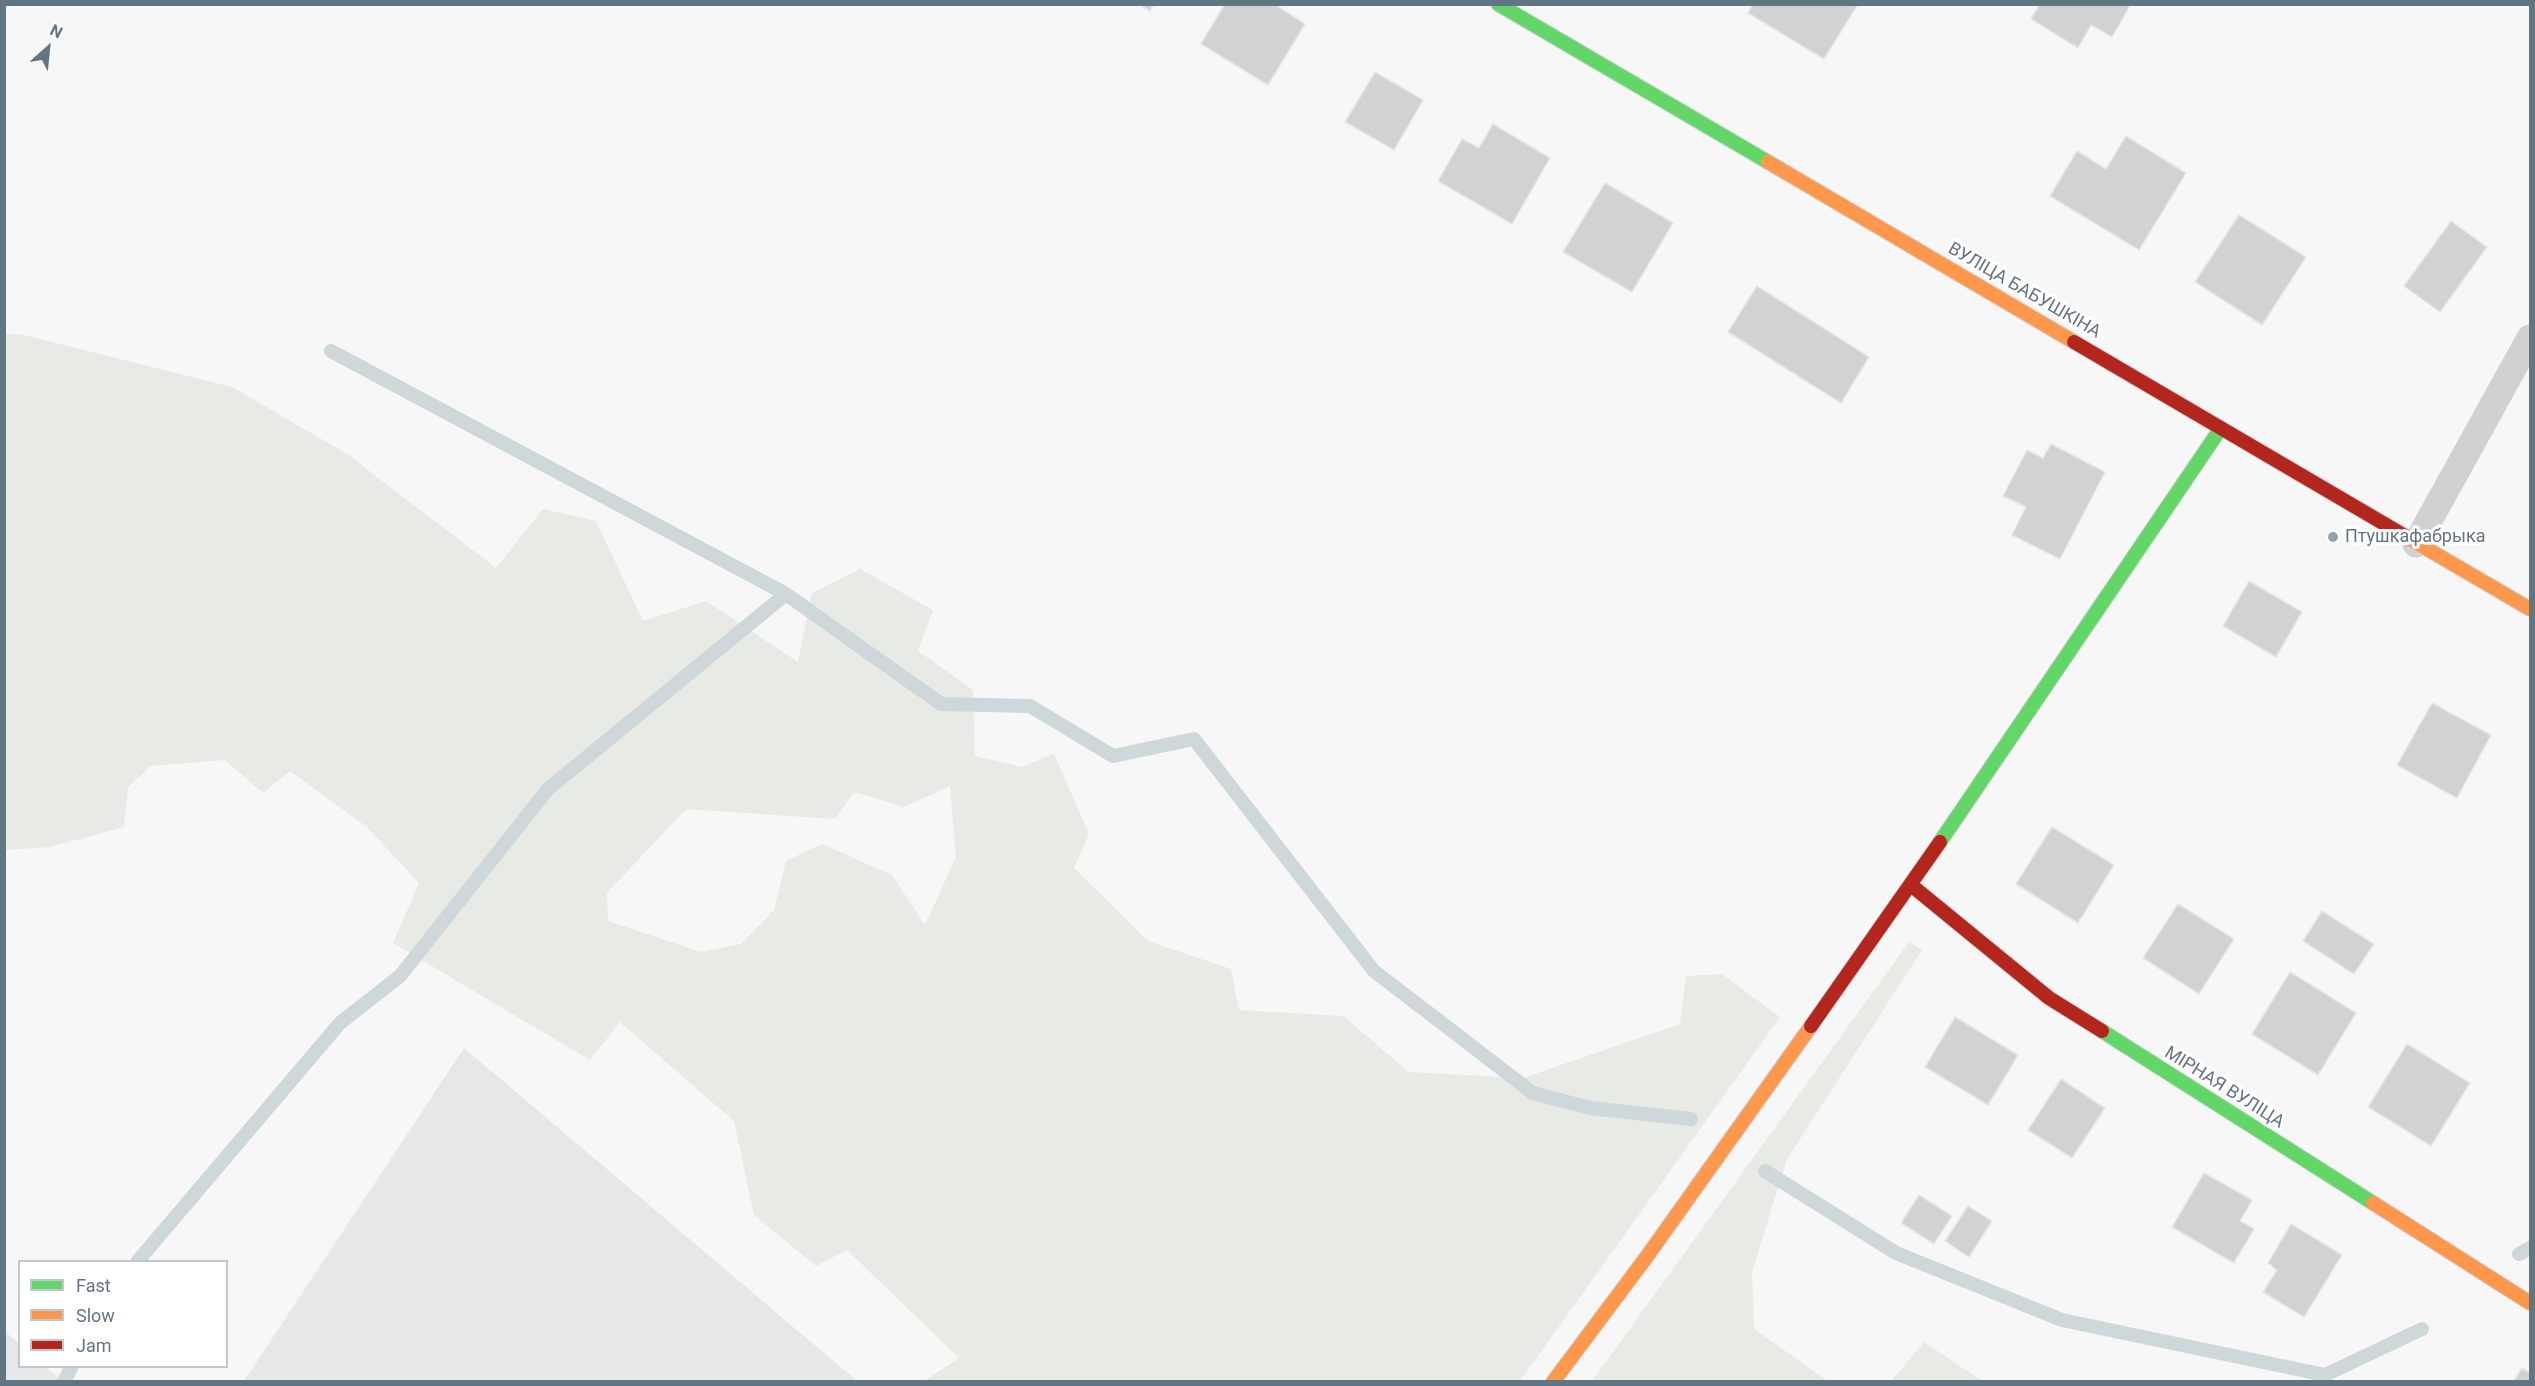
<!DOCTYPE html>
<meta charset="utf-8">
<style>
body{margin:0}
#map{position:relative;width:2535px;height:1386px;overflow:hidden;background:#f7f7f7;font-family:Roboto,sans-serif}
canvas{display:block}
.frame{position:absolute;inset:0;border:6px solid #627582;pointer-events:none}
.legend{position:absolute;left:18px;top:1260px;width:210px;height:108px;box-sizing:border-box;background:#fff;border:2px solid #c0c8cd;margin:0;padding:8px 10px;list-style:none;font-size:18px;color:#627582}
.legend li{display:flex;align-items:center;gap:12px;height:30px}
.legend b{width:30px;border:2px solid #c0c8cd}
.north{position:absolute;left:18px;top:18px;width:60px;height:60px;-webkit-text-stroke:4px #fff;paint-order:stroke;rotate:27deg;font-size:16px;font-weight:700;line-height:24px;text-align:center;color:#627582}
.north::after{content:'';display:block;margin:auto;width:21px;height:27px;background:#627582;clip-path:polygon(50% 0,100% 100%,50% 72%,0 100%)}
</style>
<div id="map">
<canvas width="2535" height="1386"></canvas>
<div class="frame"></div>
<ul class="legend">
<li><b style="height:8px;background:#63d668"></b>Fast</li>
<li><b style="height:8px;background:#ff974d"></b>Slow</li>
<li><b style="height:8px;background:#b3261e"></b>Jam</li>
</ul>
<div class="north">N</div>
</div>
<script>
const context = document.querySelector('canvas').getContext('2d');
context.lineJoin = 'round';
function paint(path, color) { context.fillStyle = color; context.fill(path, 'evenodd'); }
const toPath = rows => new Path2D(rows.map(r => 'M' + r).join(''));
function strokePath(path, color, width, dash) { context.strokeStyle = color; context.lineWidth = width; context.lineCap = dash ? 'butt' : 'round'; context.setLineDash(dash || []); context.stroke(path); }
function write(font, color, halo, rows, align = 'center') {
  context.font = font + ' Roboto,sans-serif'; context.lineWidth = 6; context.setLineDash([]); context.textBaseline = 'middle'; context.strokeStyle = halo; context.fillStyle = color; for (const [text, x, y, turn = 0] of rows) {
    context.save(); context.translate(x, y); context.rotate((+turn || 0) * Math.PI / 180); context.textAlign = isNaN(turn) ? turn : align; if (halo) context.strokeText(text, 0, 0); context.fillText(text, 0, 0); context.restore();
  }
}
paint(toPath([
 [464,1048,857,1381,244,1381],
 [5,1331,19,1344,20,1366,45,1367,63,1381,5,1381]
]), '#e6e7e8');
paint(toPath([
 [4,334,20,334,232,387,347,454,496,568,543,509,596,521,643,621,706,601,798,662,812,593,860,569,933,610,918,651,973,690,975,756,1022,767,1054,754,1089,834,1074,868,1148,941,1231,969,1239,1010,1344,1016,1408,1072,1523,1078,1680,1024,1686,976,1722,974,1780,1017,1520,1381,924,1381,959,1358,847,1250,816,1266,754,1215,734,1121,620,1022,590,1060,393,943,419,883,367,827,290,771,263,793,225,760,151,766,128,787,124,827,50,847,5,850],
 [950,786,956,857,925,925,892,875,822,844,786,861,774,910,741,944,701,952,608,921,607,893,686,809,835,819,854,792,904,807],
 [1909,942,1922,950,1787,1159,1752,1272,1754,1329,1828,1381,1592,1381],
 [1924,1342,1982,1381,1891,1381]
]), '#e7eae5');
strokePath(toPath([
 [331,351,786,594,941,704,1030,706,1113,756,1194,739,1374,971,1533,1093,1590,1108,1691,1119],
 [1765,1171,1896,1253,2062,1320,2325,1375,2422,1329],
 [2519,1254,2530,1248],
 [137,1262,340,1023,400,976,548,789,786,594],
 [64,1382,72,1366]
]), '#ced7da', 14);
const building = toPath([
 [1139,4,1154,4,1150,11,1139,4],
 [1225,4,1274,4,1305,24,1268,85,1201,44,1225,4],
 [1753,4,1858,4,1824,59,1748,13,1753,4],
 [2040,4,2131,4,2112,37,2091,25,2078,48,2031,19,2040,4],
 [1375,72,1423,100,1394,150,1345,122,1375,72],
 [1493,124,1550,158,1512,224,1438,181,1462,139,1479,148,1493,124],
 [2126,136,2186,173,2139,250,2050,196,2077,151,2106,169,2126,136],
 [1605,183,1673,223,1632,292,1563,252,1605,183],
 [2239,215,2306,257,2262,325,2195,282,2239,215],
 [2451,221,2487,247,2440,312,2404,286,2451,221],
 [1757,286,1869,357,1841,403,1728,332,1757,286],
 [2051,444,2105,472,2060,559,2012,535,2026,507,2003,496,2027,450,2043,458,2051,444],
 [2249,581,2302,612,2276,657,2223,626,2249,581],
 [2432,703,2491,735,2457,798,2397,765,2432,703],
 [2052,827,2114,865,2078,923,2016,884,2052,827],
 [2178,904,2234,939,2199,994,2143,958,2178,904],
 [2322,911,2374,944,2354,974,2303,941,2322,911],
 [2290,972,2356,1013,2318,1075,2252,1034,2290,972],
 [1955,1017,2018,1055,1988,1105,1925,1067,1955,1017],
 [2407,1044,2470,1083,2431,1146,2368,1107,2407,1044],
 [2061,1079,2105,1108,2072,1158,2028,1130,2061,1079],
 [2204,1173,2252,1200,2240,1221,2254,1229,2234,1263,2172,1227,2204,1173],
 [1919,1195,1952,1216,1934,1244,1901,1223,1919,1195],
 [1968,1206,1992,1221,1969,1257,1945,1241,1968,1206],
 [2291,1224,2342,1255,2304,1317,2263,1292,2277,1270,2268,1263,2291,1224],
 [2522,1368,2530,1373,2530,1382,2513,1382,2522,1368]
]);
paint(building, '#d0d2d3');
strokePath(building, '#e6e6e6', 1.5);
const fast = toPath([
 [1498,4,1768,162],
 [1940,842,2221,428],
 [2102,1031,2373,1203]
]);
const slow = toPath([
 [1768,162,2074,342],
 [2405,536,2530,609],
 [2373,1203,2530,1303],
 [1553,1382,1648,1255,1811,1026]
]);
const jam = toPath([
 [2074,342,2405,536],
 [1911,885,2049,998,2102,1031],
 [1811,1026,1940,842]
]);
strokePath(fast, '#d3d4d5', 16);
strokePath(slow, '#d3d4d5', 16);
strokePath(jam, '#d3d4d5', 16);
strokePath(toPath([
 [2416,544,2530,338]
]), '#cfd1d2', 27);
strokePath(fast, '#63d668', 14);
strokePath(slow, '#ff974d', 14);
strokePath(jam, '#b3261e', 14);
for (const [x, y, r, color] of [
 [2333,537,6,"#96a2ab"]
]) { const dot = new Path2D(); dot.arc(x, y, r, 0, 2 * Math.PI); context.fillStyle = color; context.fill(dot); strokePath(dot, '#fff', 2); }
write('18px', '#627582', '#fff', [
 ["ВУЛІЦА БАБУШКІНА",2024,291,30],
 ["МІРНАЯ ВУЛІЦА",2224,1088,32]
]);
write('18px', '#627582', '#fff', [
 ["Птушкафабрыка",2345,537]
], 'left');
</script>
